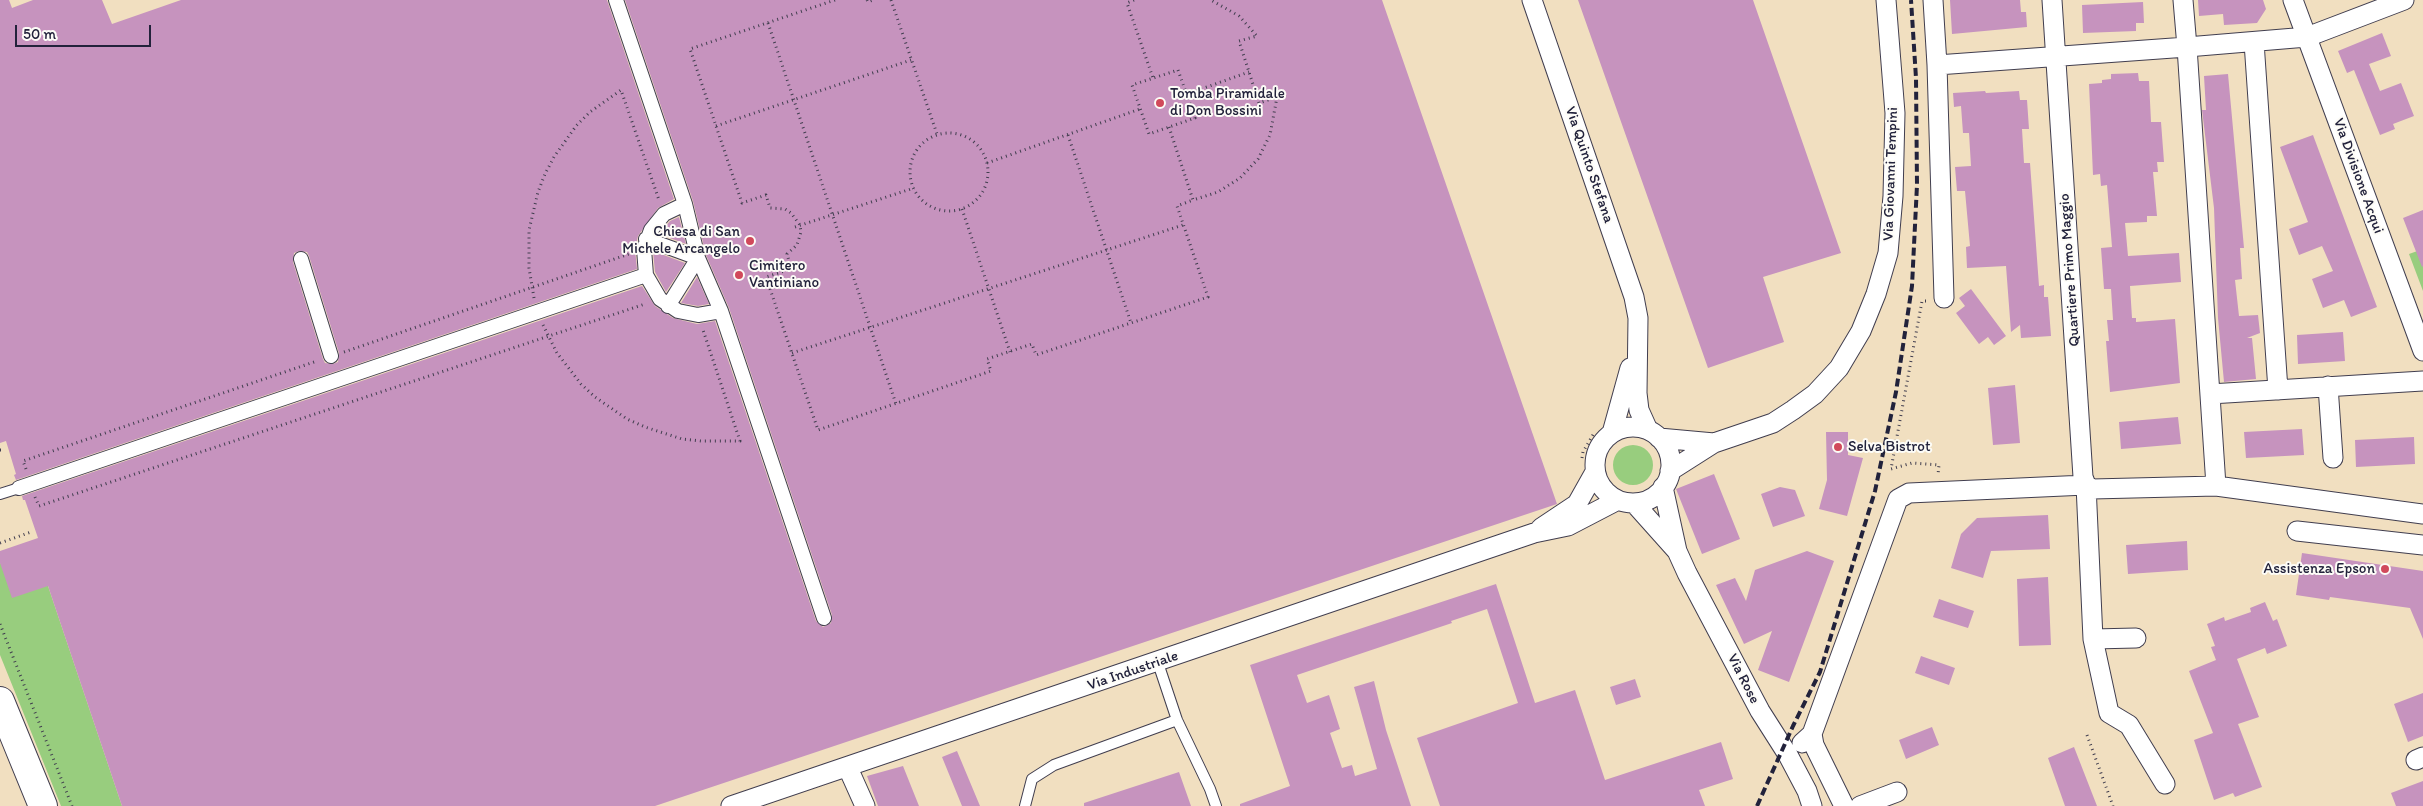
<!DOCTYPE html>
<html>
<head>
<meta charset="utf-8">
<style>
	body { margin:0 }
	#map { position:relative; width:2423px; height:806px; overflow:hidden; background:#f1dfc0; font-family:Itim,sans-serif }
	canvas { display:block }
	.scale { position:absolute; left:15px; top:25px; width:136px; height:22px; box-sizing:border-box; border:2px solid #22223b; border-top:0; padding-left:6px; font-size:15px; line-height:18px; white-space:nowrap; color:#22223b; -webkit-text-stroke:4px #fdfcf7; paint-order:stroke }
</style>
</head>
<body>
<div id="map">
<canvas width="2423" height="806"></canvas>
<div class="scale">50 m</div>
</div>
<script>
const ctx = document.querySelector('canvas').getContext('2d');
ctx.lineJoin = 'round';
function fill(path, color) {
  ctx.fillStyle = color;
  ctx.fill(path, 'evenodd');
}
function poly(rows) {
  const path = new Path2D();
  for (const r of rows) {
    if (r.length === 3) {
      path.moveTo(r[0] + r[2], r[1]);
      path.arc(r[0], r[1], r[2], 0, 2 * Math.PI);
      continue;
    }
    path.moveTo(r[0], r[1]);
    for (let i = 2; i < r.length; i += 2) path.lineTo(r[i], r[i + 1]);
  }
  return path;
}
function strokePath(path, color, width, dash) {
  ctx.strokeStyle = color;
  ctx.lineWidth = width;
  ctx.lineCap = dash ? 'butt' : 'round';
  ctx.setLineDash(dash || []);
  ctx.stroke(path);
}
function drawText(font, color, halo, rows, align = 'center') {
  ctx.font = font + ' Itim,sans-serif';
  ctx.lineWidth = 4;
  ctx.setLineDash([]);
  ctx.textBaseline = 'middle';
  ctx.strokeStyle = halo;
  ctx.fillStyle = color;
  for (const [text, x, y, turn = 0] of rows) {
    ctx.save();
    ctx.translate(x, y);
    ctx.rotate((+turn || 0) * Math.PI / 180);
    ctx.textAlign = isNaN(turn) ? turn : align;
    if (halo) ctx.strokeText(text, 0, 0);
    ctx.fillText(text, 0, 0);
    ctx.restore();
  }
}
const green = poly([
	[2423,249,2423,291,2409,254],
	[1633,465,20],
	[0,563,48,586,122,806,61,806,0,655]
]);
const building = poly([
	[0,0,9,0,12,8,33,0,102,0,112,24,181,0,607,0,674,199,658,208,638,236,635,249,637,269,16,480,14,475,16,474,6,441,0,443],
	[299,251,307,252,309,256,339,353,338,362,333,364,325,363,323,359,293,262,294,253],
	[625,0,1382,0,1557,504,655,806,122,806,48,586,12,598,0,563,0,551,38,538,25,500,23,500,22,496,642,286,655,306,673,318,697,324,715,321,816,621,823,627,831,623,832,615,729,308,706,255,693,201],
	[1578,0,1753,0,1841,253,1763,277,1784,342,1708,368],
	[1950,0,2020,0,2021,12,2026,12,2027,27,1952,34],
	[2198,0,2263,0,2266,9,2257,23,2224,25,2223,14,2199,16],
	[2143,2,2144,23,2136,23,2136,31,2083,33,2082,5],
	[2382,33,2391,56,2369,64,2380,91,2401,83,2414,116,2393,124,2395,129,2380,135,2354,70,2347,73,2338,51],
	[2138,73,2139,81,2149,81,2151,122,2161,122,2164,162,2157,162,2158,172,2153,172,2157,216,2147,216,2147,222,2125,223,2128,256,2179,253,2181,282,2130,286,2132,318,2136,318,2136,322,2175,319,2180,383,2110,392,2106,341,2109,341,2107,320,2113,320,2111,289,2104,289,2101,248,2112,247,2107,185,2101,186,2100,174,2093,175,2089,84,2102,83,2102,80,2111,79,2111,74],
	[2228,74,2244,248,2240,248,2242,279,2235,280,2239,316,2258,315,2260,333,2247,338,2252,338,2256,379,2224,382,2218,318,2214,208,2202,110,2206,110,2204,76],
	[1985,91,1986,93,2019,91,2020,100,2027,100,2029,129,2022,129,2024,163,2030,163,2039,286,2044,285,2044,297,2048,297,2051,336,2021,338,2020,325,2011,332,2006,266,1967,268,1966,247,1970,246,1965,191,1957,191,1955,167,1971,166,1969,133,1963,133,1961,106,1954,107,1953,93],
	[2313,135,2377,307,2351,317,2344,300,2323,308,2312,279,2333,271,2322,246,2299,255,2289,229,2308,222,2280,147],
	[2423,210,2423,266,2422,267,2403,218],
	[679,217,686,244,659,234,670,221],
	[653,251,685,263,666,292,655,272],
	[697,277,709,304,698,306,681,303],
	[1971,289,2006,336,1994,345,1988,337,1979,344,1956,313,1965,306,1959,298],
	[2343,332,2345,361,2298,364,2297,335],
	[2015,385,2020,443,1993,445,1988,388],
	[2178,417,2181,444,2121,449,2119,422],
	[2302,429,2304,455,2246,458,2244,432],
	[1826,432,1848,432,1848,455,1863,458,1847,516,1819,509,1827,480],
	[2414,437,2415,464,2356,467,2355,440],
	[1714,474,1740,539,1702,554,1676,489],
	[1780,487,1795,490,1805,516,1773,527,1761,494],
	[2048,515,2050,549,1991,551,1983,578,1951,568,1961,534,1977,518],
	[2187,541,2188,570,2128,574,2126,545],
	[1807,551,1834,561,1789,682,1758,670,1772,631,1744,644,1716,585,1735,578,1746,601,1755,570],
	[2302,553,2423,571,2423,639,2410,608,2330,597,2329,600,2296,595],
	[2048,577,2051,645,2019,646,2017,579],
	[1496,584,1535,703,1575,690,1605,780,1721,742,1733,779,1699,790,1705,806,1440,806,1417,738,1518,703,1487,609,1451,621,1452,623,1297,675,1307,703,1329,695,1340,729,1330,733,1342,768,1352,765,1355,776,1377,769,1354,687,1374,681,1386,730,1411,806,1240,806,1240,804,1290,786,1250,665],
	[1939,599,1974,611,1968,628,1933,617],
	[2265,602,2273,621,2277,619,2287,646,2267,654,2265,648,2237,659,2259,717,2238,724,2262,787,2235,797,2233,793,2214,800,2194,740,2213,733,2189,671,2216,660,2211,647,2215,646,2207,624,2224,617,2225,621,2251,612,2250,608],
	[1921,656,1955,668,1949,685,1915,673],
	[1635,679,1641,697,1616,705,1610,687],
	[2423,693,2423,736,2408,742,2394,704],
	[1932,727,1939,745,1906,759,1899,740],
	[2074,747,2097,806,2065,806,2048,758],
	[957,751,980,806,962,806,942,757],
	[903,766,919,806,878,806,867,776],
	[1179,772,1191,806,1084,806,1084,803],
	[2423,781,2423,806,2396,806,2391,793]
]);
const path = poly([
	[835,0,690,49,742,203,766,195,770,208,785,209,791,213,800,225,801,232,797,245,787,254,791,269,766,277,818,430,991,371,987,359,1032,344,1036,355,1208,297,1177,206,1193,200],
	[867,0,868,2,873,0],
	[891,0,937,134],
	[1134,0,1127,3,1153,78],
	[768,23,896,404],
	[1178,70,1195,118,1149,134,1132,85,1178,70],
	[1187,94,1249,72],
	[716,126,911,60],
	[1169,127,1193,200,1218,192,1240,178,1258,159,1270,135,1277,97,1259,103,1239,41,1257,36,1239,16,1211,0],
	[949,172,39],
	[1068,135,1131,323],
	[987,163,1140,109],
	[962,209,1010,352],
	[795,227,914,188],
	[534,298,529,268,529,230,538,192,545,174,554,157,576,126,590,112,621,90,659,200],
	[1926,301,1922,301,1891,469,1912,463,1939,465,1938,475],
	[543,325,557,353,581,384,595,397,627,419,645,427,682,439,701,441,740,441,703,330],
	[344,352,629,254],
	[792,353,1183,225],
	[0,450,2,450],
	[1582,458,1583,452,1594,433],
	[26,469,23,461,317,361],
	[35,497,39,506,645,304],
	[0,543,31,532],
	[0,624,72,806],
	[2087,735,2113,806]
]);
const service = poly([
	[0,494,19,488],
	[1158,663,1177,720,1210,789,1216,806],
	[1025,806,1032,779,1054,765,1177,720]
]);
const pedestrian = poly([
	[616,0,685,204,698,258,721,311,824,618],
	[685,204,664,214,651,230,644,249,646,275,660,299,678,311,698,315,721,311],
	[646,239,698,258,668,306],
	[301,259,331,356],
	[19,488,646,275]
]);
const minor = poly([
	[1532,0,1634,297,1638,318,1637,393,1639,410,1648,430],
	[1933,0,1937,65,1944,298],
	[2052,0,2083,477,2086,485,2092,489,2216,486,2423,514],
	[2183,0,2187,47,2307,37,2404,0],
	[2293,0,2423,351],
	[2254,42,2278,390],
	[1937,65,2187,47,2216,486],
	[2328,386,2333,458],
	[2210,394,2423,381],
	[1633,465,38],
	[1612,433,1630,368],
	[1659,438,1714,443],
	[1670,471,1714,443,1773,423,1793,410,1815,394,1839,368,1861,331,1876,294,1888,253,1893,196,1895,113,1886,0],
	[1663,487,1677,551,1687,573,1760,711,1788,755,1807,791,1812,806],
	[1634,503,1676,550],
	[1541,528,1577,504,1595,472],
	[2297,531,2423,545],
	[2093,639,2136,638],
	[1812,734,1814,745,1844,806],
	[1802,743,1812,734,1898,499,1909,493,2086,485,2093,639,2109,713,2129,725,2165,784],
	[2416,760,2423,757],
	[848,768,865,806],
	[731,806,1534,533,1568,526,1618,500],
	[1860,806,1897,792]
]);
const secondary = poly([
	[0,701,43,806]
]);
const rail = poly([
	[1757,806,1793,726,1820,672,1875,491,1896,392,1912,286,1917,185,1916,78,1911,0]
]);
const markers = [
	[1160,103,5,"#d1495b"],
	[750,241,5,"#d1495b"],
	[739,275,5,"#d1495b"],
	[1838,447,5,"#d1495b"],
	[2385,569,5,"#d1495b"]
];
const poiNames = [
	["Tomba Piramidale",1170,94],
	["di Don Bossini",1170,111],
	["Chiesa di San",740,232,"right"],
	["Michele Arcangelo",740,249,"right"],
	["Cimitero",749,266],
	["Vantiniano",749,283],
	["Selva Bistrot",1848,447],
	["Assistenza Epson",2375,569,"right"]
];
const streetNames = [
	["Via Quinto Stefana",1589,165,71],
	["Via Giovanni Tempini",1891,174,-88],
	["Via Divisione Acqui",2358,176,70],
	["Quartiere Primo Maggio",2070,270,-94],
	["Via Industriale",1133,671,-19],
	["Via Rose",1743,679,63]
];
fill(green, '#98cd7e');
fill(building, '#c693be');
strokePath(service, '#413e4f', 12);
strokePath(pedestrian, '#413e4f', 16);
strokePath(minor, '#413e4f', 21);
strokePath(secondary, '#413e4f', 30);
strokePath(path, '#413e4f', 3, [1, 4]);
strokePath(service, '#fff', 10);
strokePath(pedestrian, '#fff', 14);
strokePath(minor, '#fff', 19);
strokePath(secondary, '#fff', 28);
strokePath(rail, '#22223b', 4, [8, 4]);
for (const [x, y, r, color] of markers) {
  const dot = new Path2D();
  dot.arc(x, y, r, 0, 2 * Math.PI);
  ctx.fillStyle = color;
  ctx.fill(dot);
  strokePath(dot, '#fdfcf7', 2);
}
drawText('15px', '#22223b', '#fdfcf7', poiNames, 'left');
drawText('15px', '#22223b', '#fdfcf7', streetNames);
</script>
</body>
</html>
